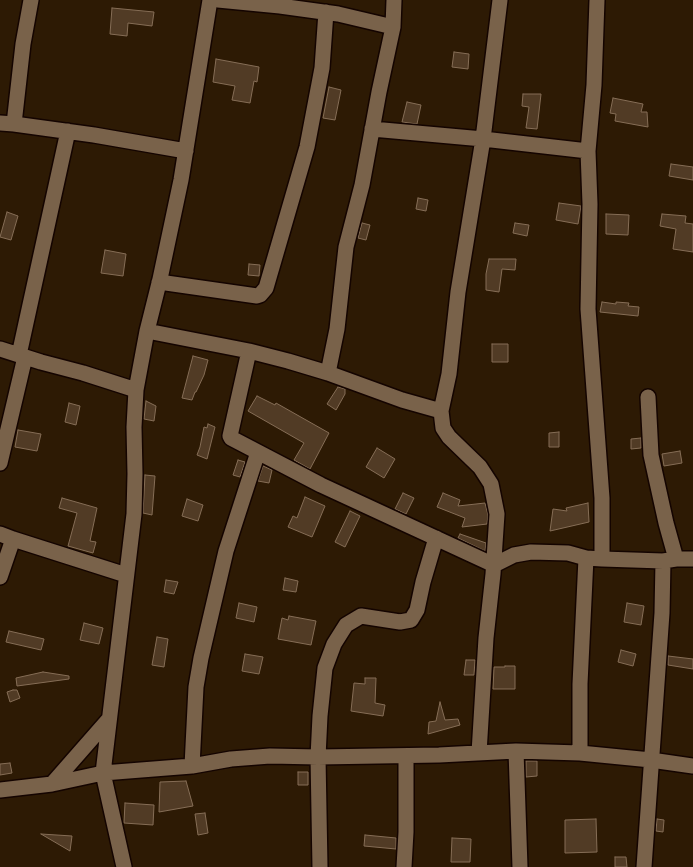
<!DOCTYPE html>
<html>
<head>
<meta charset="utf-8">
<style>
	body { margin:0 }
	canvas { display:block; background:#2d1a04 }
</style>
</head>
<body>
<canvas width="693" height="867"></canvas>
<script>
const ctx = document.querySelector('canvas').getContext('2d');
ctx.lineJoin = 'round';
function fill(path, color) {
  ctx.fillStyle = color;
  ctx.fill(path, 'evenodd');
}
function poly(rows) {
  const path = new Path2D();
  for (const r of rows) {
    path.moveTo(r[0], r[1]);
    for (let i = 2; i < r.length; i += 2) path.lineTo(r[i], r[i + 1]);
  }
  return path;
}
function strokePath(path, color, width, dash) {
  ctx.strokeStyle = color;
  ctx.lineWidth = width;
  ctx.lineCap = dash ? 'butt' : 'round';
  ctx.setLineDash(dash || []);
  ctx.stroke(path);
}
const building = poly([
	[112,8,154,12,152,26,128,23,127,36,110,34,112,8],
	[454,52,469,54,468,69,452,67,454,52],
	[216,59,259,67,257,82,254,81,250,103,232,100,235,86,213,82,216,59],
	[329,87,341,90,335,120,323,118,329,87],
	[523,94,541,94,537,129,526,128,529,107,522,106,523,94],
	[613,98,643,104,641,112,647,112,648,127,615,121,616,114,610,113,613,98],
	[407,102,421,105,417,124,402,122,407,102],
	[671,164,693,167,693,180,669,176,671,164],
	[418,198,428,200,426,211,416,209,418,198],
	[559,203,581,206,578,224,556,220,559,203],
	[7,212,18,216,11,240,0,237,7,212],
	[606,214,629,215,628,235,606,234,606,214],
	[662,214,686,216,685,223,693,224,693,252,673,249,676,229,660,226,662,214],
	[362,223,370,225,366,240,358,238,362,223],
	[515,223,529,225,527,236,513,233,515,223],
	[105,250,126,254,123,276,101,273,105,250],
	[489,259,516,259,515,270,502,269,499,292,486,290,486,274,489,259],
	[249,264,260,265,259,276,248,275,249,264],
	[602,302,616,304,616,302,629,303,628,306,639,307,638,316,600,312,602,302],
	[492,344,508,344,508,362,492,362,492,344],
	[193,356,208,360,204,375,196,392,195,392,192,400,182,398,193,356],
	[338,387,345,389,345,394,336,410,327,404,338,387],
	[257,396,275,405,276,403,329,433,310,469,294,460,304,443,248,411,257,396],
	[146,401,156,406,154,421,144,419,146,401],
	[69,403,80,406,76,425,65,422,69,403],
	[208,424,215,427,207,459,197,455,200,447,204,427,207,428,208,424],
	[18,430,41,434,37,451,15,447,18,430],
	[559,432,559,447,549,447,549,433,559,432],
	[641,438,641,448,631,449,631,439,641,438],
	[377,448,395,459,384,478,366,467,377,448],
	[680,451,682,463,664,466,662,454,680,451],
	[238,460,245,462,240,477,233,475,238,460],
	[263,466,272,470,269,483,258,481,263,466],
	[145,475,155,476,152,515,143,513,145,475],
	[403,493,414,498,406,514,395,509,403,493],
	[443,493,460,500,458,506,485,503,488,515,487,524,462,527,465,518,437,507,443,493],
	[305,497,325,506,312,537,288,527,293,516,297,518,305,497],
	[62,498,97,508,90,541,96,542,93,553,68,546,77,513,59,508,62,498],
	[187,499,203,505,198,521,182,516,187,499],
	[588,503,589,522,550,531,553,509,567,511,566,508,588,503],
	[350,511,360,516,345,547,335,542,350,511],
	[460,534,486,543,485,551,458,538,460,534],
	[285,578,298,581,296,592,283,590,285,578],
	[166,580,178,582,174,594,164,592,166,580],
	[239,603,257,607,254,622,236,618,239,603],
	[627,603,644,606,641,625,624,622,627,603],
	[289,616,316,621,311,645,278,639,282,618,288,620,289,616],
	[84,623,103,628,99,644,80,640,84,623],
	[9,631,44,639,41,650,6,642,9,631],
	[157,637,168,639,164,667,152,665,157,637],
	[621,650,636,654,633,666,618,662,621,650],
	[245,654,263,657,259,674,242,671,245,654],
	[668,656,693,659,693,669,668,665,668,656],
	[466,660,475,660,474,675,464,675,466,660],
	[505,666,515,666,515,689,493,689,494,667,505,667,505,666],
	[43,672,69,676,69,679,17,686,16,678,43,672],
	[365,678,376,678,375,703,385,705,383,716,351,711,354,683,365,684,365,678],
	[13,690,17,690,20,698,10,702,7,692,13,690],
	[440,702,445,720,458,719,460,725,428,734,429,722,436,721,440,702],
	[526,761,537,761,537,776,526,777,526,761],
	[10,763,12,773,0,775,0,764,10,763],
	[298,772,308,772,308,785,298,785,298,772],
	[186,781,193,806,159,812,160,782,186,781],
	[125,803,154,805,153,825,124,823,125,803],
	[205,813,208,833,198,835,195,814,205,813],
	[596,819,597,852,565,853,565,820,596,819],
	[657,819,664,820,663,832,656,831,657,819],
	[41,834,72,836,70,851,41,834],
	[365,835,396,838,396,849,364,846,365,835],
	[452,838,471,839,470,862,451,862,452,838],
	[615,857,626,857,627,867,615,867,615,857]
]);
const minor = poly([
	[218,0,280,6,338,14,393,27],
	[500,0,483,139,588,151],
	[597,0,594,85,588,151,590,204,588,309,602,498,602,559],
	[0,123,14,124,94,135,186,151],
	[14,124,23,44,31,0],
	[372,129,483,139,458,292,449,374,441,411,443,428,449,437,480,467,491,484,497,514,493,574,486,638,479,753],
	[159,282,257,296,260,295,266,288,307,147,322,68,326,12],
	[147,331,249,351,288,361,328,373,402,400,441,411],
	[0,349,41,362,83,373,136,390],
	[249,351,230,436,231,438,321,485,494,565,514,555,531,552,568,553,586,558,602,559,663,561,676,559,693,559],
	[19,355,68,131],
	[328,373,337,329,346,247,362,185,379,92,393,27,394,0],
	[648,397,651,455,666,523,676,559],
	[0,463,25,357],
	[0,534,13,539,126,575],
	[0,577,13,539],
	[516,751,520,867],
	[580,753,580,684,586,558],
	[192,766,196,687,201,658,226,551,258,452],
	[52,784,109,719],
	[0,790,52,784,103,773,192,766,231,759,270,756,318,757,439,755,516,751,580,753,651,760,693,766],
	[124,867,103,773,134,514,135,474,134,427,136,390,147,331,160,279,181,180,210,0],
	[320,867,318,757,320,716,325,668,334,644,346,625,361,616,400,622,411,620,417,610,423,582,436,538],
	[404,867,406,832,406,756],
	[644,867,662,613,663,561]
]);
fill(building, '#513b25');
strokePath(building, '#856d56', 1);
strokePath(minor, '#140400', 18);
strokePath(minor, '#79624a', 15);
</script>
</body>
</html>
